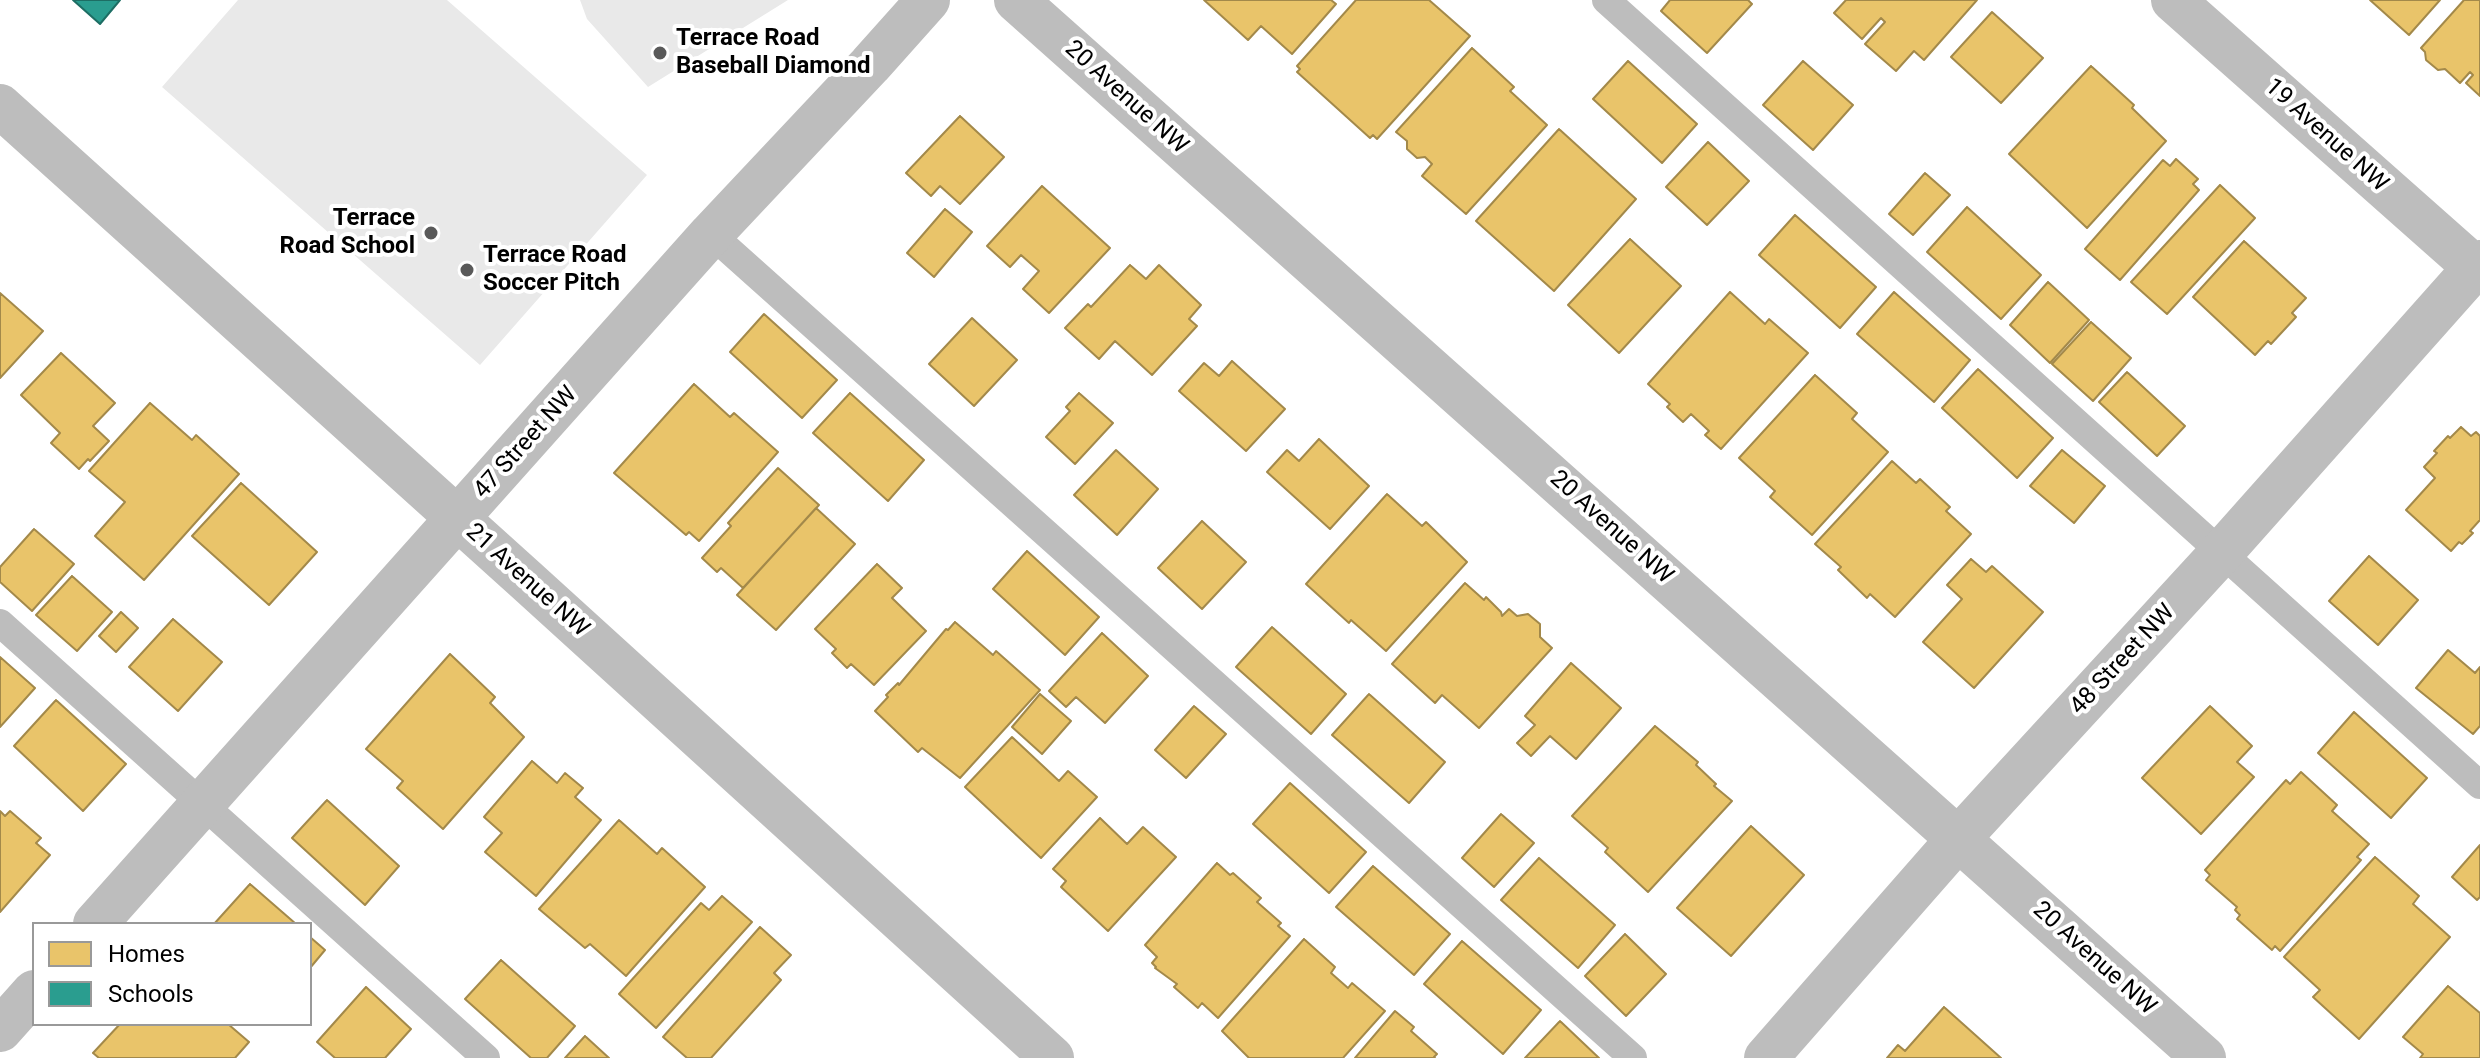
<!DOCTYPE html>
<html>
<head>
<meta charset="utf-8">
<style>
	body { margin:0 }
	#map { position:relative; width:2480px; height:1058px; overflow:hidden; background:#fff; font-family:Roboto,sans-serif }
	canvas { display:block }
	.legend { position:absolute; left:32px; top:922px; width:280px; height:104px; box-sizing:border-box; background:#fff; border:2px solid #999; margin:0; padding:10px 14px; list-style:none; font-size:24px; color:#000 }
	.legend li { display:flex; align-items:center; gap:16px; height:40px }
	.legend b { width:40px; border:2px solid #999 }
</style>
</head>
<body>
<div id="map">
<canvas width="2480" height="1058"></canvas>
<ul class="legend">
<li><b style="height:22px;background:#e9c46a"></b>Homes</li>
<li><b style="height:22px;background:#2a9d8f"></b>Schools</li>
</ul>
</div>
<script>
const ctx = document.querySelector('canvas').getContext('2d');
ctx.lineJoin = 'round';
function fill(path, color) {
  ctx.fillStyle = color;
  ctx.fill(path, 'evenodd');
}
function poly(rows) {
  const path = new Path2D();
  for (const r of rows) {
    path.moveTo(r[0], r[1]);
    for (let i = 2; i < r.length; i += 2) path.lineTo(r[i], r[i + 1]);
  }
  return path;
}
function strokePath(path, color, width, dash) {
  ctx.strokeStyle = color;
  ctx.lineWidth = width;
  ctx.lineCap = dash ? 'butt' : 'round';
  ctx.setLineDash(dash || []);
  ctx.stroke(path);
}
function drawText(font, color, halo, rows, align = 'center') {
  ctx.font = font + ' Roboto,sans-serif';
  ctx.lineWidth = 8;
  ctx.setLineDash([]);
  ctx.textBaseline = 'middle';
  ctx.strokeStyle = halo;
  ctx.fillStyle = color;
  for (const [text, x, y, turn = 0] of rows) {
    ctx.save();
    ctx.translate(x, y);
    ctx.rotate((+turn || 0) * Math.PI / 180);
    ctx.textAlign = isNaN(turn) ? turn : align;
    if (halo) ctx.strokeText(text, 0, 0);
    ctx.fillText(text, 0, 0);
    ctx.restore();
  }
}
const green = poly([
	[238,0,447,0,647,175,480,365,162,87],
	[580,0,788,0,648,87,587,19]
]);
const homes = poly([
	[1204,0,1331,0,1336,4,1292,54,1261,26,1248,40,1204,0],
	[1356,0,1429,0,1470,36,1377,139,1373,135,1370,138,1297,72,1300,69,1297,66,1356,0],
	[1670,0,1748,0,1752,4,1707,53,1661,11,1670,0],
	[1846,0,1977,0,1924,60,1914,51,1896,71,1865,44,1885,22,1881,18,1862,39,1834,13,1846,0],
	[2370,0,2440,0,2409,35,2370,0],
	[2464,0,2480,0,2480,96,2466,83,2473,75,2470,72,2460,83,2445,69,2438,70,2426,60,2425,52,2421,48,2464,0],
	[1992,12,2043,58,2001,103,1951,57,1992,12],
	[1472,48,1514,87,1510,91,1547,125,1466,214,1422,176,1432,164,1425,157,1417,158,1407,149,1407,141,1396,132,1472,48],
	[1628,61,1697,124,1662,163,1593,99,1628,61],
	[1803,61,1853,105,1813,150,1763,105,1803,61],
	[2091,66,2134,105,2132,108,2166,141,2087,228,2009,154,2091,66],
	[960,116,1004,157,960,204,940,186,931,196,906,173,960,116],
	[1559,129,1636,199,1554,291,1476,221,1559,129],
	[1708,142,1749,181,1707,225,1666,187,1708,142],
	[2176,159,2198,179,2193,184,2199,190,2120,280,2085,249,2163,160,2170,166,2176,159],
	[1925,173,1950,195,1913,235,1889,214,1925,173],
	[2220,185,2255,218,2167,314,2131,282,2220,185],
	[1042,186,1110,248,1049,313,1023,289,1039,271,1021,255,1010,267,987,246,1042,186],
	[1967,207,2041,275,2001,319,1927,252,1967,207],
	[945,209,972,232,934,277,907,253,945,209],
	[1795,215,1876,287,1840,328,1759,255,1795,215],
	[1630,239,1681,286,1619,353,1568,305,1630,239],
	[2244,241,2306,298,2292,313,2296,317,2271,344,2268,341,2255,355,2193,297,2244,241],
	[1130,265,1146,279,1159,265,1201,305,1189,319,1197,326,1152,375,1115,341,1099,359,1065,328,1088,304,1091,307,1130,265],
	[2048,282,2089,320,2050,363,2010,325,2048,282],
	[1730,292,1765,324,1769,319,1808,353,1721,449,1705,435,1709,431,1691,414,1683,422,1667,407,1670,404,1648,384,1730,292],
	[1894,292,1970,360,1934,402,1857,334,1894,292],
	[0,293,43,331,0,378,0,293],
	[764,314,837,380,802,418,730,352,764,314],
	[972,318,1017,360,974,406,929,364,972,318],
	[2091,322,2131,358,2093,401,2052,364,2091,322],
	[61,353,115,403,93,426,109,441,90,461,88,459,79,469,51,443,60,433,21,395,61,353],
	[1232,361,1285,409,1246,451,1179,391,1204,363,1219,376,1232,361],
	[1978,369,2053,438,2017,478,1942,408,1978,369],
	[2127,372,2185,426,2157,456,2099,402,2127,372],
	[1815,375,1857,413,1852,419,1888,452,1812,535,1770,497,1775,491,1739,458,1815,375],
	[694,384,730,417,734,413,778,452,699,541,689,532,686,535,614,473,694,384],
	[850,393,924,460,888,501,813,433,850,393],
	[1079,393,1113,423,1075,464,1046,437,1070,411,1066,407,1079,393],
	[150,403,192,440,196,435,239,474,144,580,95,536,125,502,89,471,150,403],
	[2461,427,2471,436,2476,432,2480,436,2480,520,2470,531,2473,533,2462,544,2459,542,2451,551,2406,510,2435,478,2424,467,2437,453,2434,451,2448,436,2450,438,2461,427],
	[1319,439,1369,486,1330,529,1267,472,1287,450,1299,461,1319,439],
	[1116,450,1158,489,1117,535,1074,495,1116,450],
	[2062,450,2105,486,2074,523,2030,486,2062,450],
	[1892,461,1916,483,1920,479,1950,507,1946,511,1971,534,1895,617,1870,594,1867,598,1838,570,1841,567,1815,544,1892,461],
	[778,468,819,505,743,588,721,568,717,572,702,558,731,526,728,523,778,468],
	[241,483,317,552,269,605,192,536,241,483],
	[1387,494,1422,526,1426,522,1467,562,1386,651,1351,620,1349,623,1306,584,1387,494],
	[816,508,855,544,776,630,737,595,816,508],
	[1202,521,1246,562,1202,609,1158,568,1202,521],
	[34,529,74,564,32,611,0,582,0,567,34,529],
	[1027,551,1099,617,1065,655,993,589,1027,551],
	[2369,556,2418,600,2378,645,2329,601,2369,556],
	[1971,559,1986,572,1992,566,2043,612,1974,688,1923,642,1962,599,1947,585,1971,559],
	[877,564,902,588,892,598,926,631,874,685,851,664,847,668,832,653,836,649,815,629,877,564],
	[72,576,112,612,77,651,36,615,72,576],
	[1465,583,1484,600,1486,597,1501,612,1502,616,1509,609,1517,616,1528,614,1540,624,1540,637,1552,648,1479,728,1442,695,1435,703,1392,664,1465,583],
	[121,612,138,628,116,652,99,636,121,612],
	[173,619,222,662,178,711,129,667,173,619],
	[955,622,993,655,996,651,1040,690,960,778,922,748,918,752,875,711,888,697,886,695,898,683,899,685,946,629,948,630,955,622],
	[1272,627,1346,694,1311,734,1236,667,1272,627],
	[1102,633,1148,676,1105,723,1076,697,1066,707,1049,691,1102,633],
	[2448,650,2475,673,2480,667,2480,726,2473,734,2416,688,2448,650],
	[450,654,495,697,490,703,524,737,443,829,397,788,403,781,366,749,450,654],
	[0,657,35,688,0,727,0,657],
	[1571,663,1621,708,1576,759,1550,736,1531,756,1517,743,1535,725,1525,716,1571,663],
	[1040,694,1071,721,1042,754,1012,727,1040,694],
	[1369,694,1445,762,1409,803,1332,735,1369,694],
	[56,700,126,764,83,811,14,746,56,700],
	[1194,706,1226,734,1186,778,1155,750,1194,706],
	[2210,706,2252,746,2237,762,2254,777,2201,834,2142,778,2210,706],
	[2354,712,2427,778,2391,818,2318,753,2354,712],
	[1655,726,1698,762,1696,765,1716,784,1714,786,1732,801,1648,892,1605,852,1608,848,1572,816,1655,726],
	[1012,737,1059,781,1068,771,1097,797,1041,858,965,787,1012,737],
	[532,761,557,783,565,773,583,788,575,797,601,820,536,896,485,852,502,833,484,817,532,761],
	[2301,772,2337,805,2332,811,2369,844,2357,857,2361,860,2280,951,2275,946,2272,950,2237,919,2240,915,2235,910,2237,907,2206,880,2210,875,2205,870,2286,780,2290,784,2301,772],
	[1290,783,1366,852,1329,893,1253,824,1290,783],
	[327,800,399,866,365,905,292,838,327,800],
	[0,811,5,816,10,811,41,838,36,843,50,855,0,912,0,811],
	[1501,814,1534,843,1494,887,1462,858,1501,814],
	[1100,818,1127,844,1143,827,1176,857,1108,931,1061,887,1066,881,1053,869,1100,818],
	[619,820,657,854,662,848,705,887,626,976,590,944,585,948,539,909,619,820],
	[1751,826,1804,875,1731,956,1677,908,1751,826],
	[2480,845,2480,897,2477,900,2452,877,2480,845],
	[2375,857,2419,896,2413,904,2450,937,2359,1039,2313,997,2320,990,2284,957,2375,857],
	[1539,858,1615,925,1578,968,1501,900,1539,858],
	[1217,863,1230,875,1233,873,1261,898,1257,902,1281,923,1278,926,1290,936,1218,1018,1202,1003,1198,1008,1174,987,1177,984,1155,968,1156,967,1152,963,1157,957,1145,945,1217,863],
	[1373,866,1450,934,1414,975,1336,907,1373,866],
	[250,884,296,924,214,924,250,884],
	[722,896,752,922,656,1028,619,994,701,903,709,910,722,896],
	[760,927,791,955,774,973,781,980,711,1058,687,1058,663,1037,760,927],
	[1625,934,1666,974,1626,1016,1585,976,1625,934],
	[310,937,325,950,310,968,310,937],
	[1304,939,1335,967,1331,973,1348,988,1352,983,1385,1011,1343,1058,1249,1058,1222,1031,1304,939],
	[1462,941,1541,1010,1503,1054,1424,984,1462,941],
	[501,960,575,1026,547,1058,531,1058,465,999,501,960],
	[2448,986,2480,1013,2480,1058,2420,1058,2423,1054,2403,1037,2448,986],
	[366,987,411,1029,385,1058,335,1058,317,1042,366,987],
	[1944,1007,2001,1058,1887,1058,1898,1045,1905,1051,1944,1007],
	[1395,1011,1414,1027,1411,1031,1437,1054,1434,1057,1435,1058,1355,1058,1395,1011],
	[1560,1021,1599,1058,1525,1058,1560,1021],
	[120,1024,228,1024,249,1042,235,1058,99,1058,93,1053,120,1024],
	[585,1036,609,1058,565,1058,585,1036]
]);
const schools = poly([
	[73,0,120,0,100,24,73,0]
]);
const lane = poly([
	[1606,0,2480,785],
	[711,234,1633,1058],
	[0,623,486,1058]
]);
const street = poly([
	[1016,0,2204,1058],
	[2173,0,2480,272],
	[0,106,526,580,1052,1058],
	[95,924,711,234,870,65,928,0],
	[0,1030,34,992],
	[1766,1058,1959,838,2221,553,2480,262]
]);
const markers = [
	[660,53,8,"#595959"],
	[431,233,8,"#595959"],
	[467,270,8,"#595959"]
];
const poiNames = [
	["Terrace Road",676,39],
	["Baseball Diamond",676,67],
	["Terrace",415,219,"right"],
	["Road School",415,247,"right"],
	["Terrace Road",483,256],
	["Soccer Pitch",483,284]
];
const streetNames = [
	["20 Avenue NW",1126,98,42],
	["19 Avenue NW",2326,136,42],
	["47 Street NW",526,443,-48],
	["20 Avenue NW",1611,528,42],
	["21 Avenue NW",527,581,42],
	["48 Street NW",2123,660,-47],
	["20 Avenue NW",2094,959,42]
];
fill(green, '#e9e9e9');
fill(homes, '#e9c46a');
strokePath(homes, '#a3894a', 2);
fill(schools, '#2a9d8f');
strokePath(schools, '#1d6e64', 2);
strokePath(lane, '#bdbdbd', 28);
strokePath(street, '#bdbdbd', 44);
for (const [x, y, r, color] of markers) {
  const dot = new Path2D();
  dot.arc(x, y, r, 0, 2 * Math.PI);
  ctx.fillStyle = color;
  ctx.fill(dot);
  strokePath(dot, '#fff', 3);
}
drawText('bold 24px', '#000', '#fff', poiNames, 'left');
drawText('24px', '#000', '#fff', streetNames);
</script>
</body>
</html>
